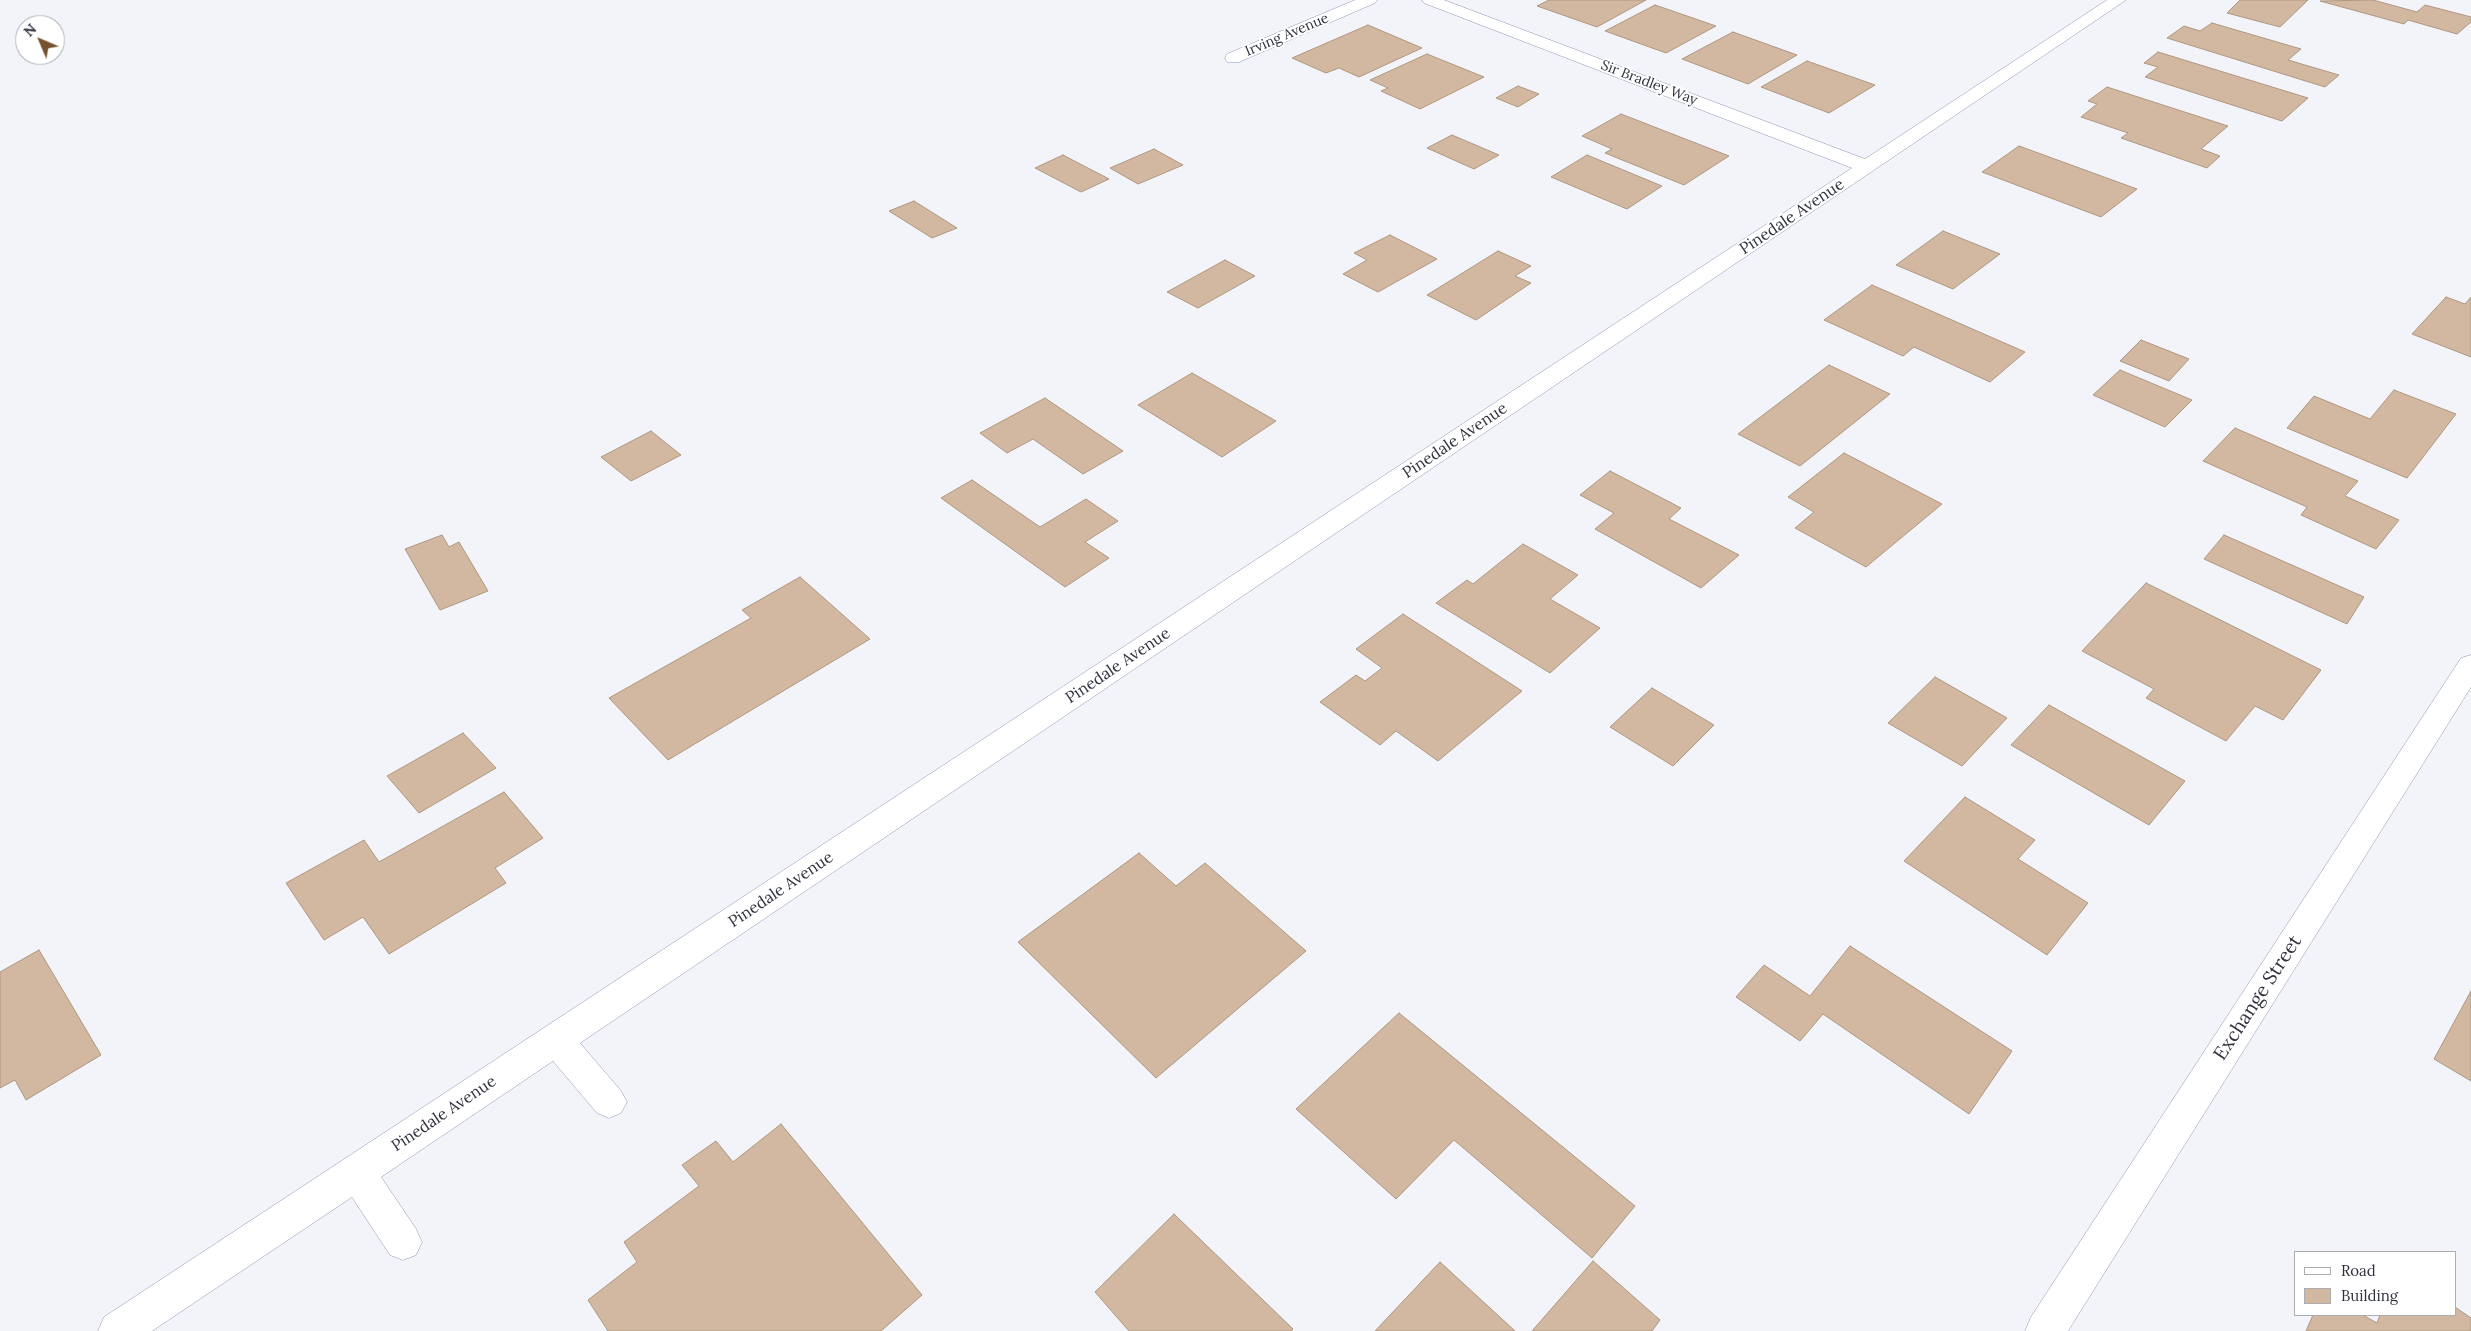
<!DOCTYPE html>
<html>
<head>
<meta charset="utf-8">
<style>
	body { margin:0 }
	#map { position:relative; width:2471px; height:1331px; overflow:hidden; background:#f2f4fa; font-family:Lora,serif }
	canvas { display:block }
	.legend { position:absolute; left:2294px; top:1251px; width:162px; height:65px; box-sizing:border-box; background:#fff; border:1px solid #acadb2; margin:0; padding:6px 9px; list-style:none; font-size:15px; color:#2f323e }
	.legend li { display:flex; align-items:center; gap:10px; height:25px }
	.legend b { width:25px; border:1px solid #acadb2 }
	.north { position:absolute; left:15px; top:15px; width:50px; height:50px; box-sizing:border-box; background:#fff; border:1px solid #acadb2; border-radius:50%; rotate:315deg; font-size:14px; font-weight:700; line-height:20px; text-align:center; color:#2f323e }
	.north::after { content:''; display:block; margin:auto; width:18px; height:22px; background:#77522d; clip-path:polygon(50% 0,100% 100%,50% 72%,0 100%) }
</style>
</head>
<body>
<div id="map">
<canvas width="2471" height="1331"></canvas>
<ul class="legend">
<li><b style="height:6px;background:#fff"></b>Road</li>
<li><b style="height:14px;background:#d2b8a0"></b>Building</li>
</ul>
<div class="north">N</div>
</div>
<script>
const ctx = document.querySelector('canvas').getContext('2d');
ctx.lineJoin = 'round';
function fill(path, color) {
  ctx.fillStyle = color;
  ctx.fill(path, 'evenodd');
}
function poly(rows) {
  const path = new Path2D();
  for (const r of rows) {
    path.moveTo(r[0], r[1]);
    for (let i = 2; i < r.length; i += 2) path.lineTo(r[i], r[i + 1]);
  }
  return path;
}
function strokePath(path, color, width, dash) {
  ctx.strokeStyle = color;
  ctx.lineWidth = width;
  ctx.lineCap = dash ? 'butt' : 'round';
  ctx.setLineDash(dash || []);
  ctx.stroke(path);
}
function drawText(font, color, halo, rows, align = 'center') {
  ctx.font = font + ' Lora,serif';
  ctx.lineWidth = 4;
  ctx.setLineDash([]);
  ctx.textBaseline = 'middle';
  ctx.strokeStyle = halo;
  ctx.fillStyle = color;
  for (const [text, x, y, turn = 0] of rows) {
    ctx.save();
    ctx.translate(x, y);
    ctx.rotate((+turn || 0) * Math.PI / 180);
    ctx.textAlign = isNaN(turn) ? turn : align;
    if (halo) ctx.strokeText(text, 0, 0);
    ctx.fillText(text, 0, 0);
    ctx.restore();
  }
}
const building = poly([
	[1549,0,1646,0,1597,27,1537,6,1549,0],
	[2240,0,2308,0,2280,27,2227,13,2240,0],
	[2373,0,2417,12,2425,5,2471,17,2471,22,2457,34,2408,20,2404,24,2320,1,2373,0],
	[1655,5,1716,26,1666,53,1605,31,1655,5],
	[2212,23,2301,49,2288,60,2339,75,2325,87,2167,38,2184,26,2200,31,2212,23],
	[1368,25,1422,48,1359,77,1339,68,1326,73,1292,58,1368,25],
	[1733,32,1797,55,1748,84,1682,59,1733,32],
	[2158,52,2308,98,2282,121,2145,77,2158,67,2144,63,2158,52],
	[1427,54,1484,77,1420,109,1381,91,1388,88,1370,80,1427,54],
	[1807,61,1875,85,1829,113,1761,87,1807,61],
	[1518,86,1539,94,1518,107,1496,98,1518,86],
	[2107,87,2228,126,2201,149,2220,156,2207,168,2121,138,2128,133,2081,117,2097,104,2088,101,2107,87],
	[1621,114,1729,156,1684,185,1605,153,1612,149,1582,136,1621,114],
	[1452,135,1499,155,1474,169,1427,148,1452,135],
	[2019,146,2137,189,2101,217,1982,172,2019,146],
	[1154,149,1183,165,1138,184,1110,168,1154,149],
	[1063,155,1109,179,1081,192,1035,168,1063,155],
	[1587,155,1662,186,1627,209,1551,177,1587,155],
	[914,201,957,228,932,238,889,211,914,201],
	[1943,231,2000,254,1953,289,1896,265,1943,231],
	[1390,235,1437,259,1378,292,1343,274,1367,260,1354,253,1390,235],
	[1498,251,1531,266,1515,276,1531,283,1476,320,1427,295,1498,251],
	[1225,260,1255,276,1198,308,1167,292,1225,260],
	[1872,285,2025,352,1990,382,1914,347,1903,356,1824,320,1872,285],
	[2446,297,2465,304,2471,297,2471,357,2412,334,2446,297],
	[2141,340,2189,359,2169,381,2120,361,2141,340],
	[1829,365,1890,394,1800,466,1738,434,1829,365],
	[2120,370,2192,400,2165,427,2093,395,2120,370],
	[1192,373,1276,421,1222,457,1138,405,1192,373],
	[2394,390,2456,414,2407,478,2287,428,2314,396,2370,419,2394,390],
	[1045,398,1123,451,1083,474,1033,439,1007,453,980,433,1045,398],
	[2235,428,2358,481,2345,496,2399,520,2376,549,2301,515,2307,507,2203,461,2235,428],
	[651,431,681,455,631,481,601,457,651,431],
	[1844,453,1942,504,1866,567,1795,528,1814,512,1788,497,1844,453],
	[1610,471,1681,508,1669,519,1739,555,1701,588,1595,529,1614,513,1580,495,1610,471],
	[972,480,1040,527,1086,499,1118,521,1085,542,1109,558,1065,587,941,498,972,480],
	[442,535,449,547,459,542,488,591,440,610,405,549,442,535],
	[2224,535,2364,597,2347,624,2204,559,2224,535],
	[1523,544,1578,575,1550,599,1600,628,1550,673,1436,603,1467,580,1473,584,1523,544],
	[800,577,870,639,668,760,609,698,751,618,742,610,800,577],
	[2146,583,2321,670,2283,720,2255,706,2226,741,2146,698,2154,689,2082,651,2146,583],
	[1403,614,1522,691,1438,761,1396,731,1380,745,1320,702,1356,675,1365,681,1382,668,1356,649,1403,614],
	[1935,677,2007,718,1962,766,1888,723,1935,677],
	[1652,688,1714,725,1673,766,1610,727,1652,688],
	[2049,705,2185,781,2149,825,2011,745,2049,705],
	[463,733,496,768,419,813,387,776,463,733],
	[504,792,543,838,495,868,506,883,389,954,363,917,324,940,286,883,364,840,379,862,504,792],
	[1965,797,2035,840,2018,859,2088,903,2047,955,1904,861,1965,797],
	[1139,853,1176,886,1205,863,1306,951,1156,1078,1018,942,1139,853],
	[1850,946,2012,1051,1969,1114,1823,1014,1800,1041,1736,997,1764,965,1810,996,1850,946],
	[39,950,101,1055,26,1100,15,1080,0,1088,0,972,39,950],
	[2471,991,2471,1081,2434,1059,2471,991],
	[1399,1013,1635,1206,1592,1258,1454,1140,1396,1199,1296,1109,1399,1013],
	[781,1124,922,1295,881,1331,608,1331,588,1300,637,1262,624,1242,699,1186,682,1165,716,1141,733,1162,781,1124],
	[1174,1214,1293,1329,1291,1331,1129,1331,1095,1292,1174,1214],
	[1593,1261,1660,1320,1652,1331,1532,1331,1593,1261],
	[1440,1262,1515,1331,1375,1331,1440,1262],
	[2455,1307,2471,1318,2471,1331,2306,1331,2313,1315,2363,1315,2377,1323,2380,1315,2455,1315,2455,1307]
]);
const minor = poly([
	[1355,0,1377,0,1375,3,1239,62,1227,62,1225,58,1227,54,1355,0],
	[1422,0,1444,0,1865,159,2107,0,2126,0,580,1043,621,1091,627,1102,621,1113,609,1118,597,1113,553,1061,381,1177,416,1229,422,1242,416,1255,403,1260,390,1255,352,1197,152,1331,98,1331,104,1317,1852,168,1424,3,1422,0],
	[2471,655,2471,687,2068,1331,2025,1331,2031,1317,2461,658,2471,655]
]);
const farStreetnames = [
	["Irving Avenue",1287,35,-23],
	["Sir Bradley Way",1649,83,21]
];
const streetNames = [
	["Pinedale Avenue",1792,217,-34],
	["Pinedale Avenue",1455,441,-34],
	["Pinedale Avenue",1118,666,-34],
	["Pinedale Avenue",781,890,-34],
	["Pinedale Avenue",444,1114,-34]
];
const nearStreetnames = [
	["Exchange Street",2258,998,-57]
];
fill(building, '#d2b8a0');
strokePath(building, '#af967f', 1);
strokePath(minor, '#8c94b1', 1);
fill(minor, '#fff');
drawText('14px', '#2f323e', '#fff', farStreetnames);
drawText('16px', '#2f323e', '#fff', streetNames);
drawText('19px', '#2f323e', '#fff', nearStreetnames);
</script>
</body>
</html>
